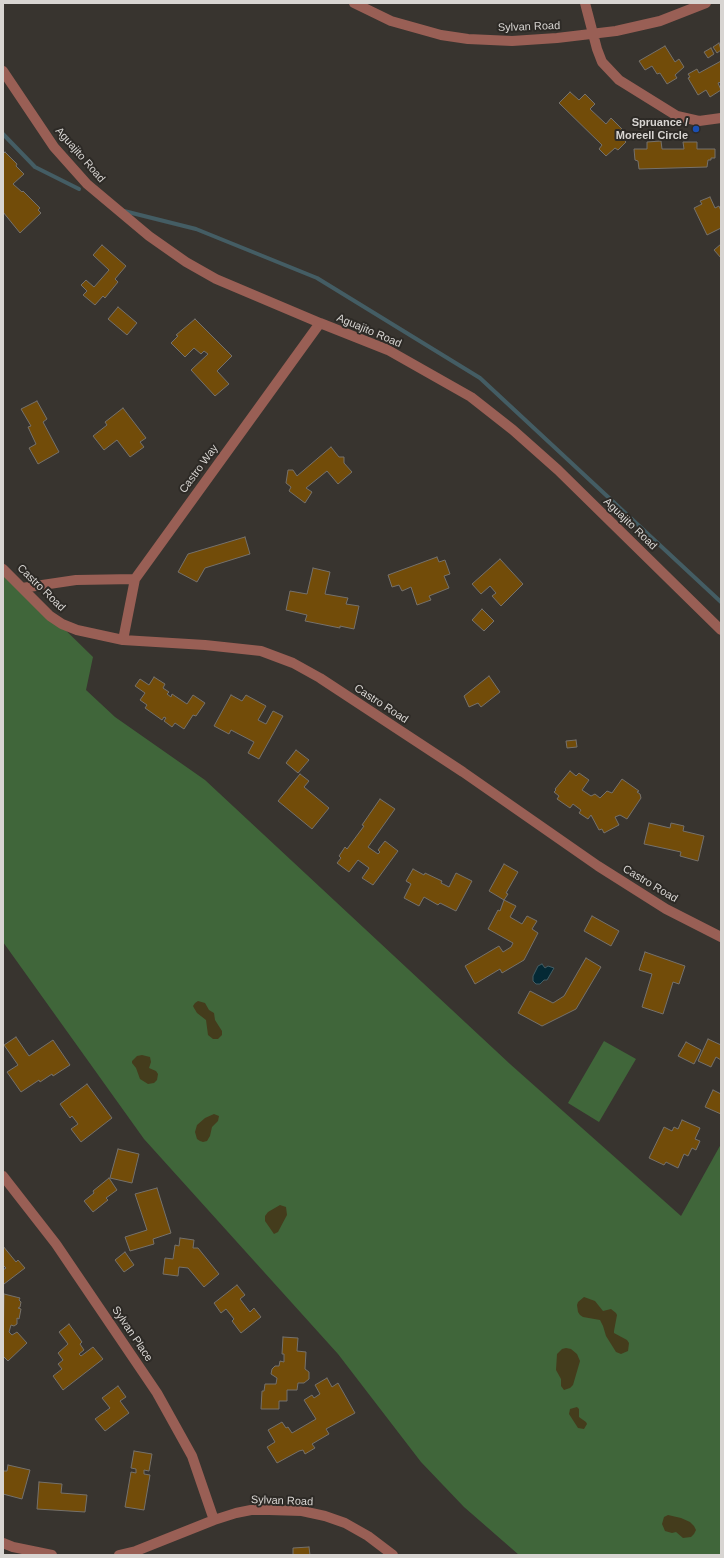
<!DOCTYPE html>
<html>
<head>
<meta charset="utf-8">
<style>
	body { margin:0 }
	#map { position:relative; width:724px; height:1558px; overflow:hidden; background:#38342f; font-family:Helvetica,sans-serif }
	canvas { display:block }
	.frame { position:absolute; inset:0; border:4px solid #d8d5d2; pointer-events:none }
</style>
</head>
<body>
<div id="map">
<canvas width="724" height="1558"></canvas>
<div class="frame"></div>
</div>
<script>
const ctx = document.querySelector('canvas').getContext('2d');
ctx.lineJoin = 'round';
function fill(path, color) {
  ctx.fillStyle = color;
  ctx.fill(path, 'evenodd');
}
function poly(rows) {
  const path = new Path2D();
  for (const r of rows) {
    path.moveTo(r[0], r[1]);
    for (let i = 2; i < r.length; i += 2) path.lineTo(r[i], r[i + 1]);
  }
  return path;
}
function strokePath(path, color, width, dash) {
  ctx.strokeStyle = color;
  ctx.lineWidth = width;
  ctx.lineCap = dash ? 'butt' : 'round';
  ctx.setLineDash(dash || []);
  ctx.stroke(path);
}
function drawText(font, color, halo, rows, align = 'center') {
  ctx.font = font + ' Helvetica,sans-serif';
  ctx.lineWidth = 4;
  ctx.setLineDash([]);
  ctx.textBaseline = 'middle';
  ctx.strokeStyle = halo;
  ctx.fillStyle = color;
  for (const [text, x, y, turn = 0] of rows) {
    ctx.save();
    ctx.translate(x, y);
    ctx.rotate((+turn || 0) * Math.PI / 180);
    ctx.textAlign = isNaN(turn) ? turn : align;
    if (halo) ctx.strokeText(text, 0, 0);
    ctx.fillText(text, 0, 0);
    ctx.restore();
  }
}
const green = poly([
	[3,569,93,657,86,690,115,717,205,780,510,1064,681,1216,721,1144,721,1555,519,1555,464,1507,421,1462,338,1354,144,1139,3,942],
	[604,1041,636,1059,599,1122,568,1103]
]);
const sand = poly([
	[198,1001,205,1003,209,1010,214,1013,215,1020,222,1031,222,1035,218,1039,213,1039,208,1035,206,1020,197,1013,194,1008,193,1006,195,1003],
	[142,1055,150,1057,151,1062,149,1068,156,1071,158,1074,157,1080,154,1083,148,1084,140,1079,136,1068,132,1063,132,1061,137,1056],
	[214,1114,219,1116,218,1121,212,1127,210,1136,207,1141,203,1142,200,1141,197,1139,195,1132,197,1125,205,1118],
	[280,1205,286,1207,287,1215,278,1232,274,1234,265,1221,265,1216,268,1212],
	[584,1297,595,1301,603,1311,611,1309,616,1313,617,1315,614,1331,614,1333,627,1340,629,1343,628,1351,621,1354,616,1352,606,1336,603,1326,600,1320,583,1317,580,1315,578,1312,577,1305,578,1302],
	[566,1348,571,1349,577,1354,580,1361,573,1385,570,1388,564,1390,561,1386,561,1379,556,1370,557,1354,562,1349],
	[577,1407,579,1409,579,1417,586,1422,587,1424,584,1429,578,1428,569,1414,570,1409],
	[668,1515,681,1518,690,1522,694,1526,696,1530,694,1534,691,1537,683,1538,676,1532,672,1533,665,1531,662,1524,664,1517]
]);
const water = poly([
	[542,964,545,968,548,966,554,968,547,980,544,980,540,984,536,984,533,981,533,976,538,966,542,964]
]);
const stream = poly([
	[3,134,35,167,79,189],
	[124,211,196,229,317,278,480,378,721,602]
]);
const building = poly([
	[719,43,721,50,717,53,713,47,719,43],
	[665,46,675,62,679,59,684,67,675,75,677,78,667,84,660,73,657,74,652,66,645,70,639,61,665,46],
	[711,48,714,54,708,58,704,52,711,48],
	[721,61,721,82,718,83,721,90,710,97,706,90,698,95,688,78,690,77,688,74,697,69,699,73,721,61],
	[570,92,579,100,585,94,595,104,590,109,606,124,611,118,622,129,617,133,626,142,618,150,615,148,606,156,599,149,602,145,559,103,570,92],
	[661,141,662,149,684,149,683,142,697,142,697,149,715,149,715,158,711,158,711,160,708,160,707,167,639,169,638,161,635,160,634,149,647,149,647,142,661,141],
	[5,152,17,164,16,166,24,174,13,184,22,192,23,191,40,208,38,210,41,213,20,233,3,212,3,154,5,152],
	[710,197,715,208,719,206,721,211,721,228,707,235,694,208,702,204,700,201,710,197],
	[721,244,721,258,714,250,721,244],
	[102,245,126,266,115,279,118,282,105,298,103,296,95,305,83,295,87,291,81,285,86,280,94,287,109,270,93,255,102,245],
	[118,307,137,323,127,335,108,319,118,307],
	[195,319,232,356,217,371,229,384,215,396,191,370,208,354,204,351,201,354,194,348,185,357,171,343,178,336,176,335,195,319],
	[37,401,47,419,43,422,59,452,38,464,29,448,36,444,28,427,31,426,21,409,37,401],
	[123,408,146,438,140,442,144,447,130,457,117,440,104,450,93,436,107,425,105,422,123,408],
	[331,447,339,457,344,457,344,463,352,472,338,484,327,471,306,488,312,492,305,503,289,491,291,487,286,483,288,470,293,470,297,476,331,447],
	[245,537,250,554,205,568,197,582,178,572,188,554,245,537],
	[437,557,439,562,445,560,450,574,444,576,449,588,429,596,431,600,417,605,411,587,402,591,399,585,392,587,388,575,437,557],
	[500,559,523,584,501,606,492,596,496,593,490,586,481,594,472,584,500,559],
	[313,568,330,572,325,594,348,598,346,604,359,606,354,629,340,626,340,628,305,621,307,615,286,610,290,591,307,594,313,568],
	[482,609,494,621,484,631,472,620,482,609],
	[489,676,500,692,481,707,478,703,469,707,464,696,489,676],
	[154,677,165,684,163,688,169,692,167,694,171,697,172,694,187,704,193,695,205,703,196,716,193,715,184,729,175,723,172,727,164,721,166,718,164,717,162,720,145,708,147,705,140,700,145,693,135,686,140,679,149,685,154,677],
	[231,695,242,701,246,695,266,706,258,720,266,724,273,711,283,716,259,759,248,753,254,742,231,730,229,734,214,726,231,695],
	[576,740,577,747,567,748,566,741,576,740],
	[296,750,309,760,298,773,286,763,296,750],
	[570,771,576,776,579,773,589,780,582,790,591,796,595,794,600,798,607,791,612,793,622,779,639,791,637,792,640,794,641,798,627,819,620,815,615,817,619,825,604,833,602,829,599,830,591,815,588,819,579,813,581,810,573,804,570,808,557,799,559,796,554,792,556,790,555,789,570,771],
	[300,774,309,781,304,787,329,808,312,829,278,801,300,774],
	[380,799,395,809,368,847,378,854,380,852,378,850,385,841,398,851,373,885,362,878,369,868,358,860,349,872,337,863,341,858,339,856,345,847,347,849,364,826,362,825,380,799],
	[649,823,670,828,671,823,684,826,683,831,704,836,698,861,680,856,681,852,644,844,649,823],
	[504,864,518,872,506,893,508,894,504,900,489,891,504,864],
	[413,869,424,875,425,873,442,881,441,883,449,887,456,873,472,881,456,911,440,903,438,905,424,897,419,906,404,898,411,884,406,881,413,869],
	[504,900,516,906,510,917,522,924,527,916,537,921,532,929,538,933,524,960,502,973,500,969,475,984,465,966,499,946,503,952,511,947,513,943,488,929,498,910,500,911,504,900],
	[592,916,619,931,611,946,584,931,592,916],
	[645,952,685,966,679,984,673,982,663,1014,642,1007,652,974,639,970,645,952],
	[586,958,601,967,576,1009,542,1026,518,1013,530,991,553,1003,564,996,586,958],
	[16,1037,29,1056,53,1040,70,1065,53,1076,52,1074,40,1082,39,1080,21,1092,7,1072,18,1065,4,1045,16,1037],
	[708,1039,721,1045,721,1060,716,1057,711,1067,698,1061,708,1039],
	[686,1042,701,1050,694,1064,678,1056,686,1042],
	[87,1084,112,1118,81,1142,71,1129,78,1124,72,1116,70,1118,60,1104,87,1084],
	[713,1090,721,1094,721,1114,705,1107,713,1090],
	[682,1120,700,1128,695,1139,700,1141,696,1150,692,1148,688,1156,684,1154,678,1168,666,1162,664,1165,649,1158,664,1127,672,1131,674,1127,678,1129,682,1120],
	[118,1149,139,1154,132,1183,110,1178,118,1149],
	[109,1178,117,1190,106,1198,108,1200,93,1212,84,1201,94,1193,93,1191,109,1178],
	[157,1188,171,1233,153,1239,154,1244,130,1251,125,1237,147,1230,135,1194,157,1188],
	[180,1238,194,1240,193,1248,198,1248,219,1274,204,1287,188,1268,179,1267,178,1276,163,1274,165,1258,173,1259,175,1245,179,1246,180,1238],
	[3,1246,16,1262,18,1260,25,1268,4,1284,3,1282,3,1270,6,1268,3,1265,3,1246],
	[125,1252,134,1265,124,1272,115,1260,125,1252],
	[237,1285,245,1295,240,1299,250,1312,254,1308,261,1317,241,1333,232,1321,234,1319,226,1309,221,1313,214,1303,237,1285],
	[4,1294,20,1298,19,1300,21,1302,20,1307,18,1308,21,1309,19,1319,17,1318,17,1324,14,1326,11,1325,9,1332,12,1335,17,1332,27,1343,8,1361,3,1356,4,1294],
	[69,1324,82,1342,80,1344,84,1350,79,1354,81,1356,93,1347,103,1359,63,1390,53,1376,62,1369,58,1364,63,1360,58,1353,68,1344,59,1332,69,1324],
	[283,1337,298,1338,297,1351,306,1352,305,1369,309,1372,309,1379,304,1383,298,1383,297,1390,287,1390,287,1401,279,1401,279,1409,261,1409,262,1391,264,1391,265,1384,276,1384,277,1378,271,1374,272,1369,275,1366,279,1366,280,1361,284,1362,284,1354,282,1354,283,1337],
	[327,1378,332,1387,338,1383,355,1413,326,1429,329,1434,312,1444,315,1448,305,1454,303,1450,299,1451,277,1463,267,1447,275,1442,268,1430,282,1422,286,1428,288,1427,292,1433,316,1419,304,1400,312,1395,314,1398,320,1394,315,1385,327,1378],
	[118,1386,126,1397,120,1401,129,1413,105,1431,95,1419,110,1408,102,1398,118,1386],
	[134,1451,152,1454,149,1471,144,1470,144,1474,150,1475,144,1510,125,1507,131,1472,136,1473,136,1469,131,1468,134,1451],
	[8,1465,30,1470,22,1499,3,1494,3,1471,7,1471,8,1465],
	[39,1482,62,1484,61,1493,87,1495,85,1512,37,1509,39,1482],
	[309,1547,310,1555,293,1555,293,1548,309,1547]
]);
const minor = poly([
	[354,3,391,21,441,35,468,39,512,41,557,38,616,31,660,21,706,3],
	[585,3,597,49,602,62,619,80,677,116,699,121,721,118],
	[3,71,54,147,87,184,149,236,186,262,216,279,320,323,388,350,471,397,513,430,558,470,721,630],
	[3,569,50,616,62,624,77,630,123,640,205,645,261,651,293,663,320,678,463,772,598,866,666,909,721,937],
	[22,588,76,580,135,579],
	[123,640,135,579,320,323],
	[3,1176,56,1244,157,1393,192,1456,214,1520],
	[3,1543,13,1547,52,1555],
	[119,1555,136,1551,214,1520,236,1513,251,1510,269,1510,302,1511,325,1516,345,1523,368,1536,393,1555]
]);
const markers = [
	[696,129,4,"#1a4fb4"]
];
const streetNames = [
	["Sylvan Road",529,27,-2],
	["Aguajito Road",80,155,49],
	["Aguajito Road",369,331,23],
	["Castro Way",199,469,-54],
	["Aguajito Road",630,524,44],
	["Castro Road",41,588,44],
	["Castro Road",381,704,33],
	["Castro Road",650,884,31],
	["Sylvan Place",132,1334,56],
	["Sylvan Road",282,1501,2]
];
const poiNames = [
	["Spruance /",688,123],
	["Moreell Circle",688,136]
];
fill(green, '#40663a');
fill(sand, '#443c1c');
fill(water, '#042935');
strokePath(water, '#445d64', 1);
strokePath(stream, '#445d64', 4);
fill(building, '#724c09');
strokePath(building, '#75716c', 1);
strokePath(minor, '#995f55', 10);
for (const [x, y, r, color] of markers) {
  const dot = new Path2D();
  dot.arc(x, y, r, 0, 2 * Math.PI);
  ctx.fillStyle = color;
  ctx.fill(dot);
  strokePath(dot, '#2d2a26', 1.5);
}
drawText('11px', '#d8d5d2', '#2d2a26', streetNames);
drawText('bold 11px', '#d8d5d2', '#2d2a26', poiNames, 'right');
</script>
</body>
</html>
